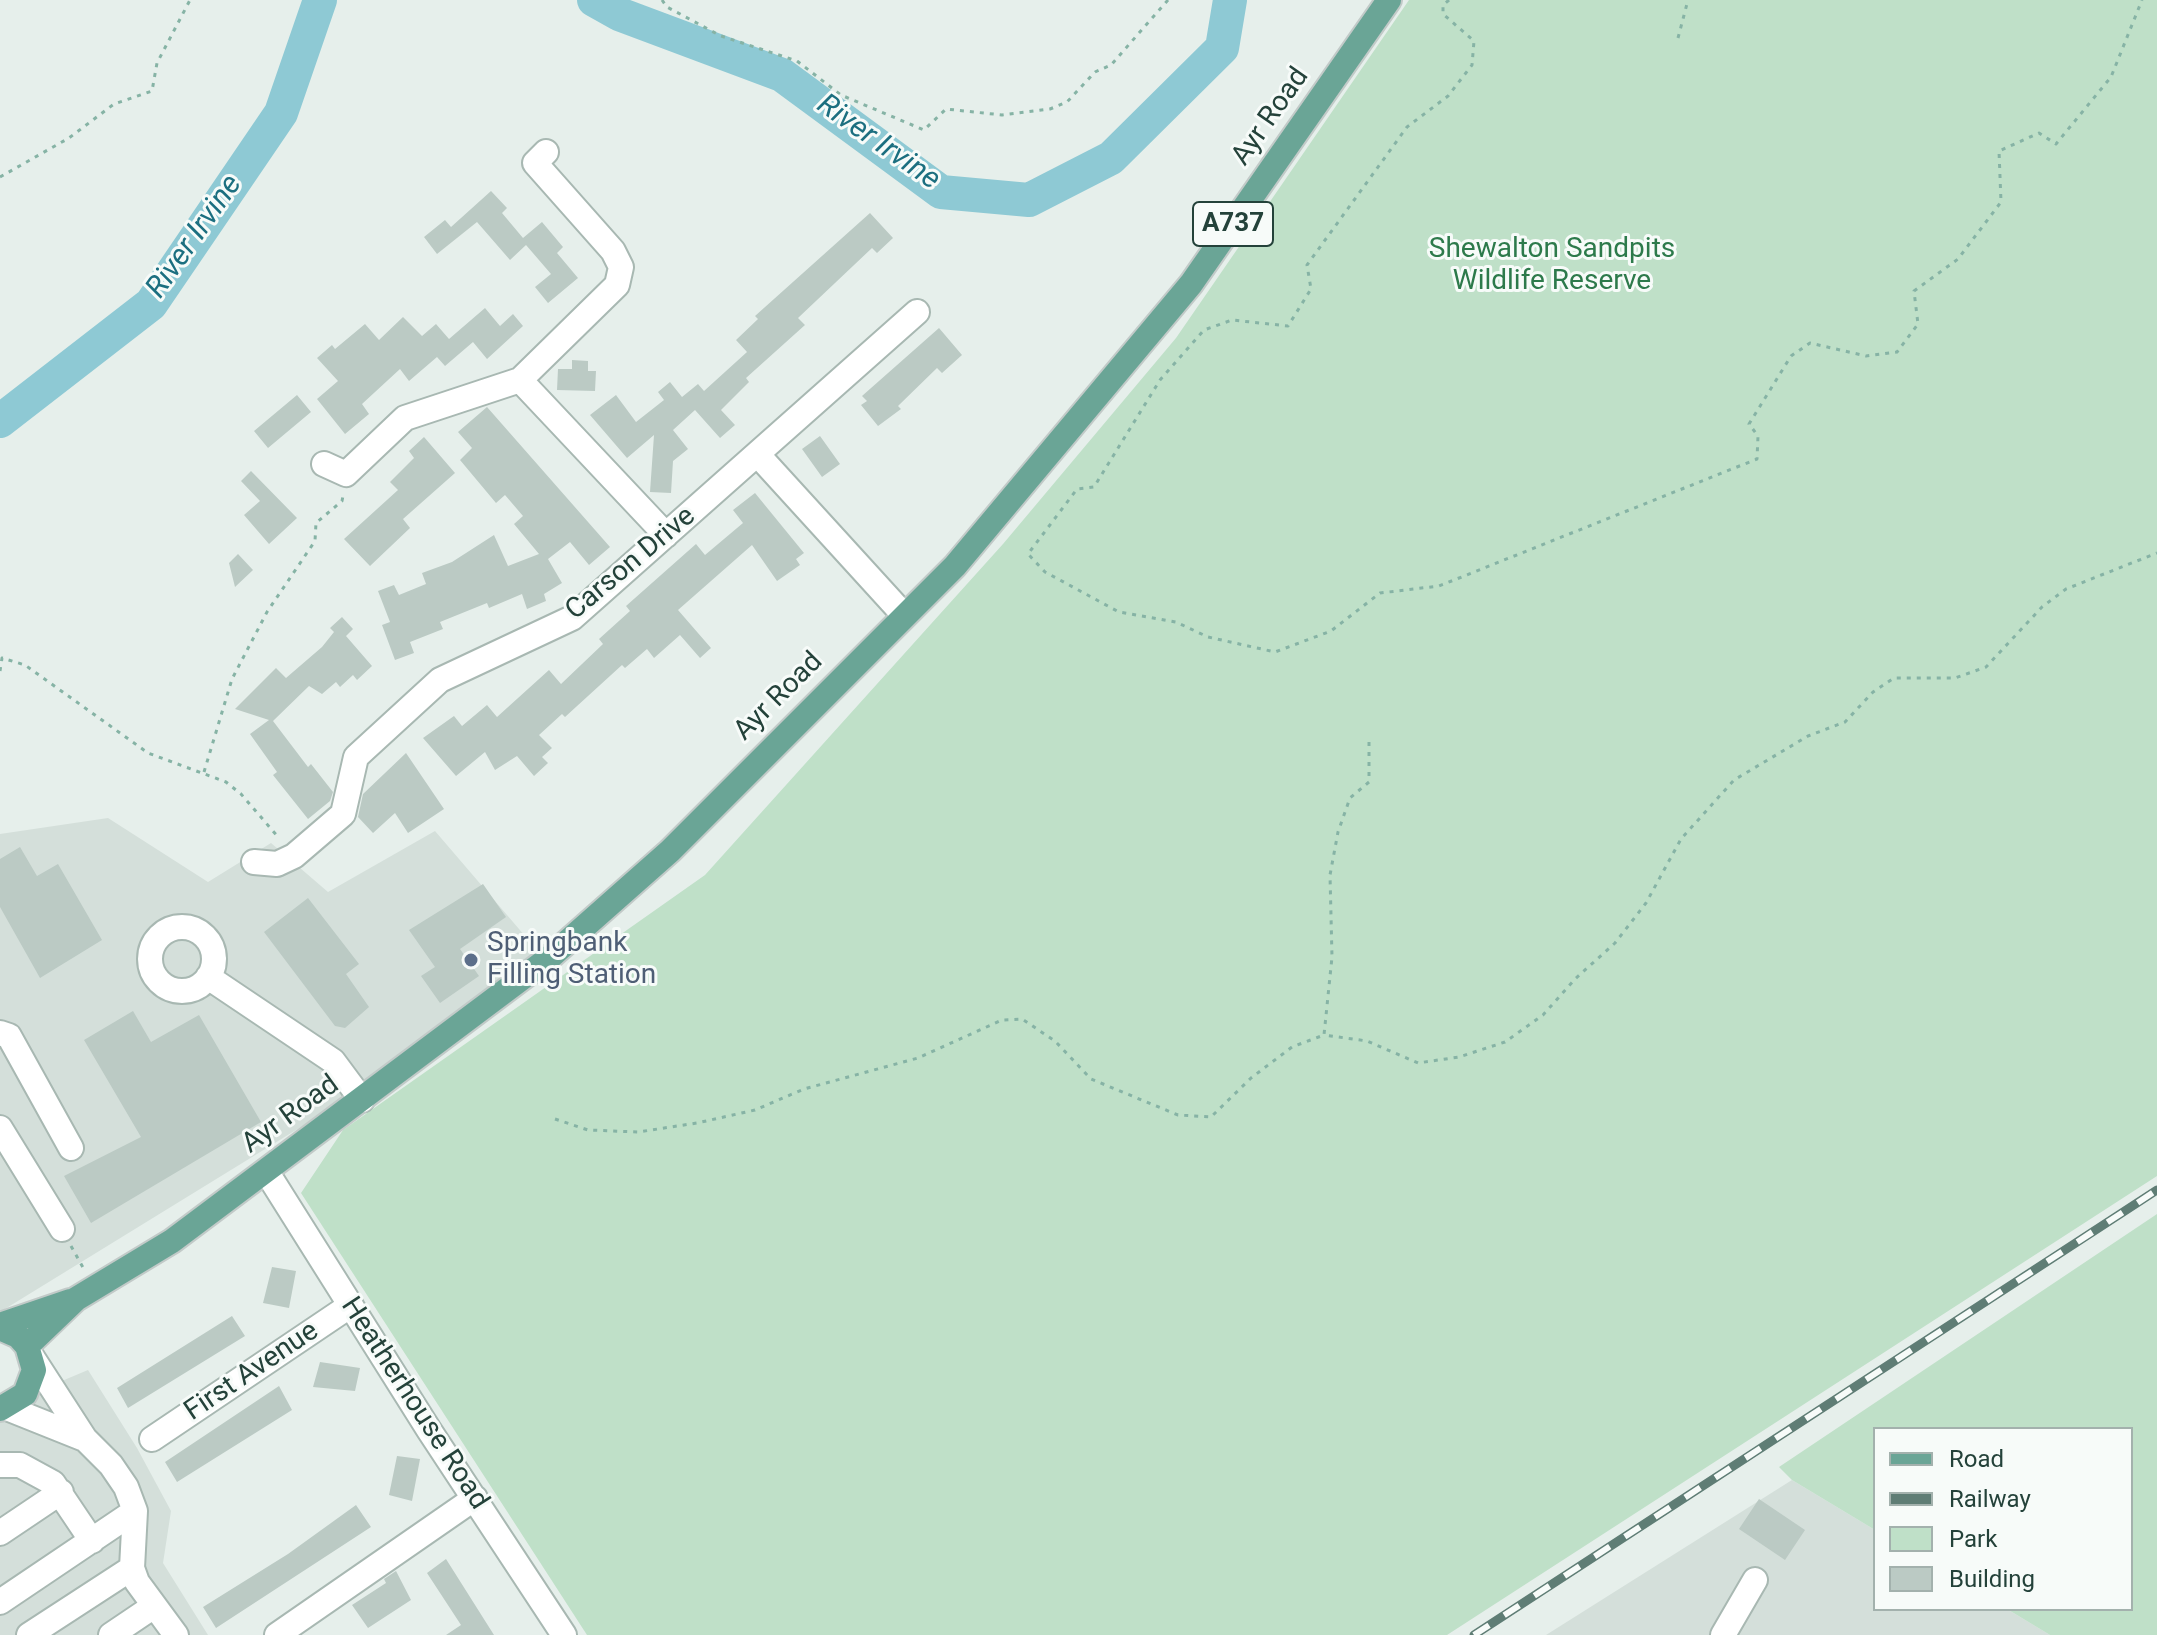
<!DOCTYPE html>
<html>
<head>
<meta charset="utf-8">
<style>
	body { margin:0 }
	#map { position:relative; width:2157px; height:1635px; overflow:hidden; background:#e6efeb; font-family:Roboto,sans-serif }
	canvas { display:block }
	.legend { position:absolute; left:1873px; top:1427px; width:260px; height:184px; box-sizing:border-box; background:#f7fbf9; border:2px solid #a3b1ad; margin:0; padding:10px 14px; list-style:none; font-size:24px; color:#24423a }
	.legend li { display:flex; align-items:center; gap:16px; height:40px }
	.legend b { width:40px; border:2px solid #a3b1ad }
</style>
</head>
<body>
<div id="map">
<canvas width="2157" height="1635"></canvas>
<ul class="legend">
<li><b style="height:10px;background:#6aa596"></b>Road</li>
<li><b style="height:10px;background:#5f7d75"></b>Railway</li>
<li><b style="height:22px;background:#bfe0c8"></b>Park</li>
<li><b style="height:22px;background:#bbcac4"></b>Building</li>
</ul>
</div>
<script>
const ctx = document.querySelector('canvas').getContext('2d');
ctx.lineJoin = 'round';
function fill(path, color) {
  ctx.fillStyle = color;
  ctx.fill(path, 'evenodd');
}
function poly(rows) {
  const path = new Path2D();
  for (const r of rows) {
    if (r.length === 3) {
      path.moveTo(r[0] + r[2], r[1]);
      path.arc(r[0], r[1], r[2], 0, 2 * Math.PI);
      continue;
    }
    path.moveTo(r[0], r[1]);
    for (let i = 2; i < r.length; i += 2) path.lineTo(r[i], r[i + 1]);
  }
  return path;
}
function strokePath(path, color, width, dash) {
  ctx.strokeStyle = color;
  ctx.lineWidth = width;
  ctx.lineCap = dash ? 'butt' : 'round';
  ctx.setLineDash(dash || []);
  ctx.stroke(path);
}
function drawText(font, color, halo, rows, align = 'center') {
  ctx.font = font + ' Roboto,sans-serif';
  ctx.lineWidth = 6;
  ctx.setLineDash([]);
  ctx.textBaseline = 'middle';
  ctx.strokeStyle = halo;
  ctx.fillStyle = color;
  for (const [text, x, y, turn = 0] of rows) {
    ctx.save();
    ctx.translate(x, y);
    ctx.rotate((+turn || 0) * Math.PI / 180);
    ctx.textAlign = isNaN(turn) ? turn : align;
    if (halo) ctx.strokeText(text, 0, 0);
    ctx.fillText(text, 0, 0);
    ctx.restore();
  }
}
const built = poly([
	[108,818,208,882,271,843,328,892,435,831,537,950,309,1122,0,1312,0,834],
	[88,1370,137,1448,171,1511,163,1563,208,1635,0,1635,0,1407],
	[1792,1480,1875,1530,1875,1609,2007,1609,2050,1635,1546,1635]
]);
const green = poly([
	[1409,0,2157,0,2157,1176,1447,1635,587,1635,301,1193,343,1130,705,875,1003,544,1176,338],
	[2157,1214,2157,1635,2050,1635,2007,1609,2131,1609,2131,1429,1875,1429,1875,1530,1792,1480,1779,1467]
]);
const river = poly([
	[594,0,619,14,782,75,941,192,1029,200,1111,158,1222,48,1230,0],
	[0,421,151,304,281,113,320,0]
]);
const building = poly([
	[491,191,507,208,502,213,523,238,542,222,563,247,557,253,578,278,548,303,535,287,551,274,526,245,510,260,477,222,437,254,424,237,445,220,451,227],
	[870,213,893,238,877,253,872,248,798,318,805,325,746,378,749,382,721,410,735,425,720,438,695,410,673,430,688,449,673,461,671,493,650,492,654,435,627,458,590,415,616,395,636,422,664,400,658,392,670,382,682,397,698,384,704,391,747,352,736,340,758,319,755,316],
	[485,308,500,326,513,314,523,326,487,359,473,342,445,366,437,357,409,381,400,369,362,404,369,414,345,434,317,399,338,381,317,358,332,345,335,349,365,324,379,340,403,317,422,336,436,324,449,339],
	[939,328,962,355,942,373,937,368,898,406,901,409,878,426,861,405,867,401,862,396],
	[572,360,588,361,588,371,596,371,595,391,557,390,558,369,572,369],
	[297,395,311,412,268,448,254,431],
	[487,407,610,547,589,565,570,542,548,559,562,583,544,594,546,601,527,609,522,594,489,608,487,603,440,622,443,629,410,642,414,653,395,660,382,625,390,622,378,591,394,585,399,595,426,584,422,573,452,562,494,535,508,566,539,554,514,524,523,516,505,495,496,503,460,460,472,448,458,432],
	[820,436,840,464,822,477,802,449],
	[424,437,455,473,403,519,410,528,370,566,344,539,398,490,390,482,414,458,409,451],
	[251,471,297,518,269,544,244,515,260,501,241,481],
	[755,493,804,553,796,559,800,565,777,581,752,545,678,610,711,648,700,658,680,635,654,658,647,649,625,668,622,665,565,717,562,714,539,735,552,748,542,757,548,763,534,776,517,756,495,770,485,752,456,776,423,738,454,716,462,726,487,705,497,717,549,670,561,684,603,644,599,639,630,611,626,606,696,544,705,555,743,523,733,510],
	[238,554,253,570,235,587,229,563],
	[342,617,353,629,346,636,372,666,357,680,353,675,340,687,336,682,322,694,309,686,273,721,308,767,311,764,333,792,330,801,308,819,273,775,277,772,250,734,269,720,235,709,276,668,286,678,322,647,334,632,330,628],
	[406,753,444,809,408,833,395,813,373,833,358,817,363,794],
	[20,847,37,876,58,864,102,940,40,978,0,907,0,859],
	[483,884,506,917,460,949,479,976,440,1003,421,976,435,967,409,930],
	[308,898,359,964,346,974,369,1007,345,1028,335,1026,264,932],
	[133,1011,151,1042,199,1015,261,1122,91,1223,64,1176,141,1137,84,1040],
	[272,1267,296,1271,289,1308,263,1303],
	[232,1316,245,1336,128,1408,117,1388],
	[320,1362,360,1368,355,1391,313,1387],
	[279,1386,292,1410,177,1482,165,1462],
	[397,1456,420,1459,412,1501,389,1495],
	[1759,1499,1805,1530,1785,1560,1739,1529],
	[356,1505,371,1527,216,1628,203,1607,288,1554],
	[446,1559,494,1635,446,1635,461,1625,427,1573],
	[396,1571,411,1600,368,1628,352,1605,386,1583,384,1579]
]);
const path = poly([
	[662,0,667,7,721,36,797,61,841,95,924,130,946,109,1002,115,1050,109,1067,102,1095,72,1111,65,1168,0],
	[1449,0,1443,5,1443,14,1474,41,1472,65,1448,96,1407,127,1307,265,1311,289,1288,326,1232,320,1204,330,1160,380,1094,487,1077,489,1028,554,1045,572,1119,612,1176,622,1208,637,1275,652,1331,631,1380,593,1439,586,1757,459,1758,436,1749,424,1791,356,1810,343,1866,356,1897,352,1918,324,1914,291,1958,259,2001,202,1999,151,2039,133,2056,144,2111,77,2142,0],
	[1678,38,1688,0],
	[0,177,69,138,114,104,152,91,157,63,190,0],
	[0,671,2,658,25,665,148,753,226,782,241,794,279,838],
	[1369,742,1369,782,1350,798,1338,832,1330,875,1332,957,1324,1035,1367,1041,1418,1063,1459,1057,1505,1042,1543,1015,1575,979,1615,943,1646,903,1681,839,1734,780,1808,736,1845,722,1873,692,1894,678,1955,678,1986,667,2042,607,2066,589,2157,553],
	[204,772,232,679,267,612,315,541,316,523,342,501,343,496],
	[555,1119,588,1130,638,1132,697,1123,755,1110,804,1089,918,1058,1002,1020,1022,1019,1055,1041,1091,1079,1178,1115,1211,1117,1251,1078,1292,1047,1324,1035],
	[71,1246,85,1271]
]);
const minor = poly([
	[520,380,666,535],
	[758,455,903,614],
	[324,464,346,474,405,418,520,380,617,285,621,267,613,251,535,163,546,152],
	[254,862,277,864,294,856,343,814,356,757,440,680,572,618,917,312],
	[182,959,32],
	[208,977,333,1061,362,1100],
	[0,1033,9,1036,71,1148],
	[0,1128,62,1229],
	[266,1171,429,1430,564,1635],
	[32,1357,85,1439,111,1465,126,1487,135,1511,132,1568,137,1582,176,1635],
	[7,1408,82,1438],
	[152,1439,351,1305],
	[0,1465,20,1465,53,1483,92,1541],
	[0,1533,61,1492],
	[0,1602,135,1511],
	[29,1635,132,1568],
	[111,1635,154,1606],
	[277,1635,475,1498],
	[1723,1635,1755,1580]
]);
const major = poly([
	[0,1325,70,1301],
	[0,1328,18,1336,27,1346,34,1370,25,1394,0,1409],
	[27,1346,76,1299,172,1241,549,958,670,851,955,566,1191,284,1389,0]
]);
const rail = poly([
	[1474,1635,2157,1190]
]);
const markers = [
	[471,960,8,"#5c6f8a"]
];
const shields = [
	[1233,224,80]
];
const shieldNames = [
	["A737",1233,224]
];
const streetNames = [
	["Ayr Road",1271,117,-55],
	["Carson Drive",631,564,-40],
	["Ayr Road",779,697,-45],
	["Ayr Road",291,1115,-36],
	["First Avenue",252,1372,-34],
	["Heatherhouse Road",414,1404,57]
];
const parkNames = [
	["Shewalton Sandpits",1552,250],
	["Wildlife Reserve",1552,282]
];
const serviceNames = [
	["Springbank",487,944],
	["Filling Station",487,976]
];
const waterNames = [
	["River Irvine",878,143,35],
	["River Irvine",195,237,-55]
];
fill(built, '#d4dfda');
fill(green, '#bfe0c8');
strokePath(river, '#8ec9d4', 34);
fill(building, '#bbcac4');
strokePath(minor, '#a8b8b2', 28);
strokePath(major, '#c2cac8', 28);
strokePath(path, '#86b3a5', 3, [4, 6]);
strokePath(minor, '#fff', 24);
strokePath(major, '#6aa596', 24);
strokePath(rail, '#5f7d75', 9);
strokePath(rail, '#f7fbf9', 6, [18]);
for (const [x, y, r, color] of markers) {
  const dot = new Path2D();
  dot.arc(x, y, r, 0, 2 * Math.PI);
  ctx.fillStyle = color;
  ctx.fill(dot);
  strokePath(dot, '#f7fbf9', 3);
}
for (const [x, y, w] of shields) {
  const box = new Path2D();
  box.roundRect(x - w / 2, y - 22, w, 44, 6);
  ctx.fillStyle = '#f7fbf9';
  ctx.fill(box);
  strokePath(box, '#24423a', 2);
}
drawText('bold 26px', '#24423a', null, shieldNames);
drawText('28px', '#24423a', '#f7fbf9', streetNames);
drawText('28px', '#2d7a4b', '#f7fbf9', parkNames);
drawText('28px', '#4e5e75', '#f7fbf9', serviceNames, 'left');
drawText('italic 30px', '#1c6f80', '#f7fbf9', waterNames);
</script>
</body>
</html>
